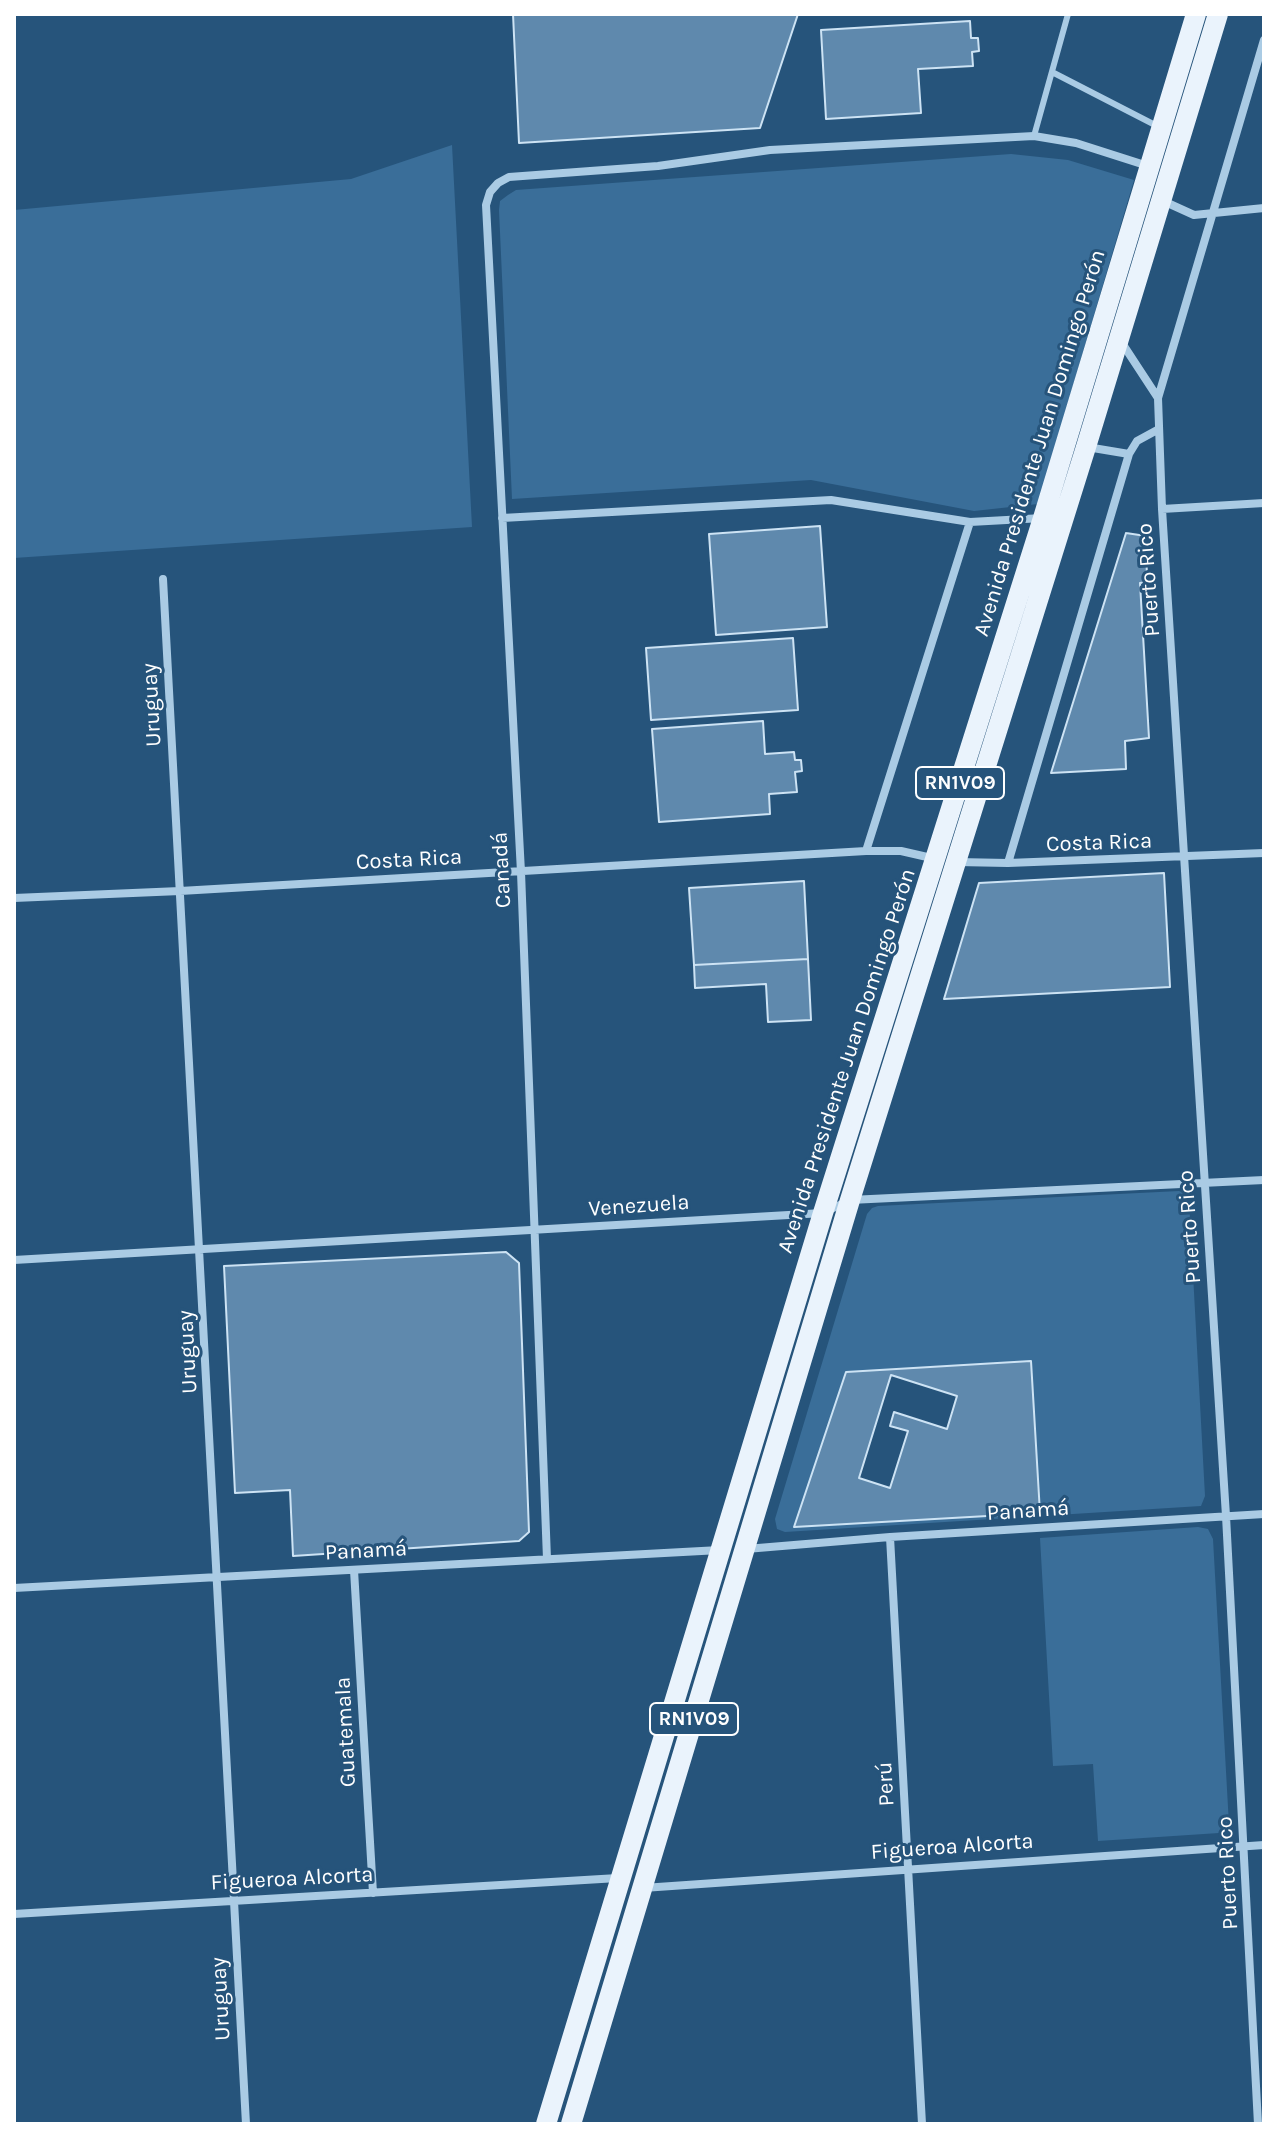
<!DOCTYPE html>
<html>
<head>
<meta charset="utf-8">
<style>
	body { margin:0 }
	#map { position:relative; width:1278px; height:2138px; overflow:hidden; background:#26547b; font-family:Karla,sans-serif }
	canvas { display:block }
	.frame { position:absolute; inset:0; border:16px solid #fff; pointer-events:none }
</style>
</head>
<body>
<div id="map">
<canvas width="1278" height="2138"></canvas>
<div class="frame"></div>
</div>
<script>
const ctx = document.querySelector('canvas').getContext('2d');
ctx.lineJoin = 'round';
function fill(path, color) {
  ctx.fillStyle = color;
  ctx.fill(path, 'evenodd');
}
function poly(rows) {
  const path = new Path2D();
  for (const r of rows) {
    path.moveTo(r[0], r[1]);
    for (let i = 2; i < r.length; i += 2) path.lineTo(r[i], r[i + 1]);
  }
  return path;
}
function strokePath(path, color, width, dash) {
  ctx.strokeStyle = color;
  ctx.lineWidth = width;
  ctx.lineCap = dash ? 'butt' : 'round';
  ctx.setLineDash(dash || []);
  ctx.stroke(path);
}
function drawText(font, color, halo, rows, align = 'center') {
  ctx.font = font + ' Karla,sans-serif';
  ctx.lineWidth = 6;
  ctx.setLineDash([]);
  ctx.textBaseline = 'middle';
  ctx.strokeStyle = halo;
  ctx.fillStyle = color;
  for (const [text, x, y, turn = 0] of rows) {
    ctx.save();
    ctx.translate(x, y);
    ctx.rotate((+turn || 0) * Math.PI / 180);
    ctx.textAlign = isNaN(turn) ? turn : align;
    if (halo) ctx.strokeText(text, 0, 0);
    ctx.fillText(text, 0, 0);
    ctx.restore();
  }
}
const green = poly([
	[452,145,472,527,14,558,14,210,351,179],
	[1011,154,1068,160,1134,180,1038,504,974,511,811,480,512,499,499,210,500,201,508,195,516,190],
	[1179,1191,1186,1194,1189,1200,1205,1496,1201,1506,785,1532,777,1529,775,1519,867,1214,872,1208,878,1206],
	[1031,1361,1040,1513,795,1527,846,1372],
	[1198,1527,1208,1529,1213,1539,1229,1825,1219,1833,1098,1841,1093,1764,1053,1766,1040,1538]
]);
const building = poly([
	[513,14,798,14,760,128,519,143,513,14],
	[970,21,971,38,978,38,979,51,972,52,973,66,918,69,921,113,826,119,821,30,970,21],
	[820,526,827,627,716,635,709,534,820,526],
	[1126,533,1146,536,1147,582,1140,583,1149,738,1125,741,1126,769,1051,773,1126,533],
	[793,638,798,710,651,720,646,648,793,638],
	[763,721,765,754,794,752,795,760,801,760,802,771,795,772,797,792,769,794,770,814,659,822,652,729,763,721],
	[1164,873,1170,987,944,999,979,883,1164,873],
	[804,881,808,959,694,965,689,888,804,881],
	[808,959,811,1020,768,1022,766,984,695,988,694,965,808,959],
	[506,1252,519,1263,529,1532,519,1541,293,1556,290,1490,235,1493,224,1266,506,1252],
	[1031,1361,1040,1513,794,1527,846,1372,1031,1361],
	[891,1375,957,1396,947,1429,894,1412,890,1426,908,1431,890,1488,859,1478,891,1375]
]);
const lane = poly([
	[1052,72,1159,127],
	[1034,136,1068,14]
]);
const street = poly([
	[1161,200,1194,215,1264,208],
	[1122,343,1158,398,1162,509,1226,1516,1258,2124],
	[1158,398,1264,40],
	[1087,447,1129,454],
	[1162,509,1264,503],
	[502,518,831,500,970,522,1043,518],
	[163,579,246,2124],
	[866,851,970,522],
	[957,862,1008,863,1264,853],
	[1008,863,1129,454,1137,441,1159,429],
	[14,898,180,891,866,851,901,851,936,859],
	[14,1260,823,1213,850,1200,1264,1180],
	[890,1537,922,2124],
	[746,1549,890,1537,1264,1514],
	[547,1559,521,872,486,205,490,192,498,183,509,177,658,166,770,150,1034,136,1076,143,1148,166],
	[354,1570,373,1893],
	[14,1588,720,1550],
	[643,1888,1264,1845],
	[14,1914,618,1878]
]);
const primary = poly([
	[546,2124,823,1213,1043,518,1196,14],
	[571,2124,850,1200,1086,447,1218,14]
]);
const shields = [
	[960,783,88],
	[694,1719,88]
];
const shieldNames = [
	["RN1V09",960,783],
	["RN1V09",694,1719]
];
const streetNames = [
	["Avenida Presidente Juan Domingo Perón",1040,443,-73],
	["Puerto Rico",1149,580,-94],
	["Uruguay",152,705,-93],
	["Costa Rica",1099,843,-2],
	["Costa Rica",409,860,-3],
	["Canadá",502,870,-93],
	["Avenida Presidente Juan Domingo Perón",847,1061,-72],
	["Venezuela",639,1206,-4],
	["Puerto Rico",1190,1227,-94],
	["Uruguay",188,1352,-93],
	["Panamá",1028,1511,-4],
	["Panamá",366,1551,-3],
	["Guatemala",346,1732,-93],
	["Perú",886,1784,-93],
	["Figueroa Alcorta",952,1847,-4],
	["Puerto Rico",1228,1873,-93],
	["Figueroa Alcorta",292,1879,-3],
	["Uruguay",221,1999,-93]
];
fill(green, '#3a6e99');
fill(building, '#5f89ad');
strokePath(building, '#cde3f4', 2);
strokePath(lane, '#aacbe4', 6);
strokePath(street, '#aacbe4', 8);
strokePath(primary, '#eaf3fc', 20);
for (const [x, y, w] of shields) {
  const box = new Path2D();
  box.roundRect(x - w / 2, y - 16, w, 32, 6);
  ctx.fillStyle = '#26547b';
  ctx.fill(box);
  strokePath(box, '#fff', 2);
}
drawText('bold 20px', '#fff', null, shieldNames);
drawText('22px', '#fff', '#26547b', streetNames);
</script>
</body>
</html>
